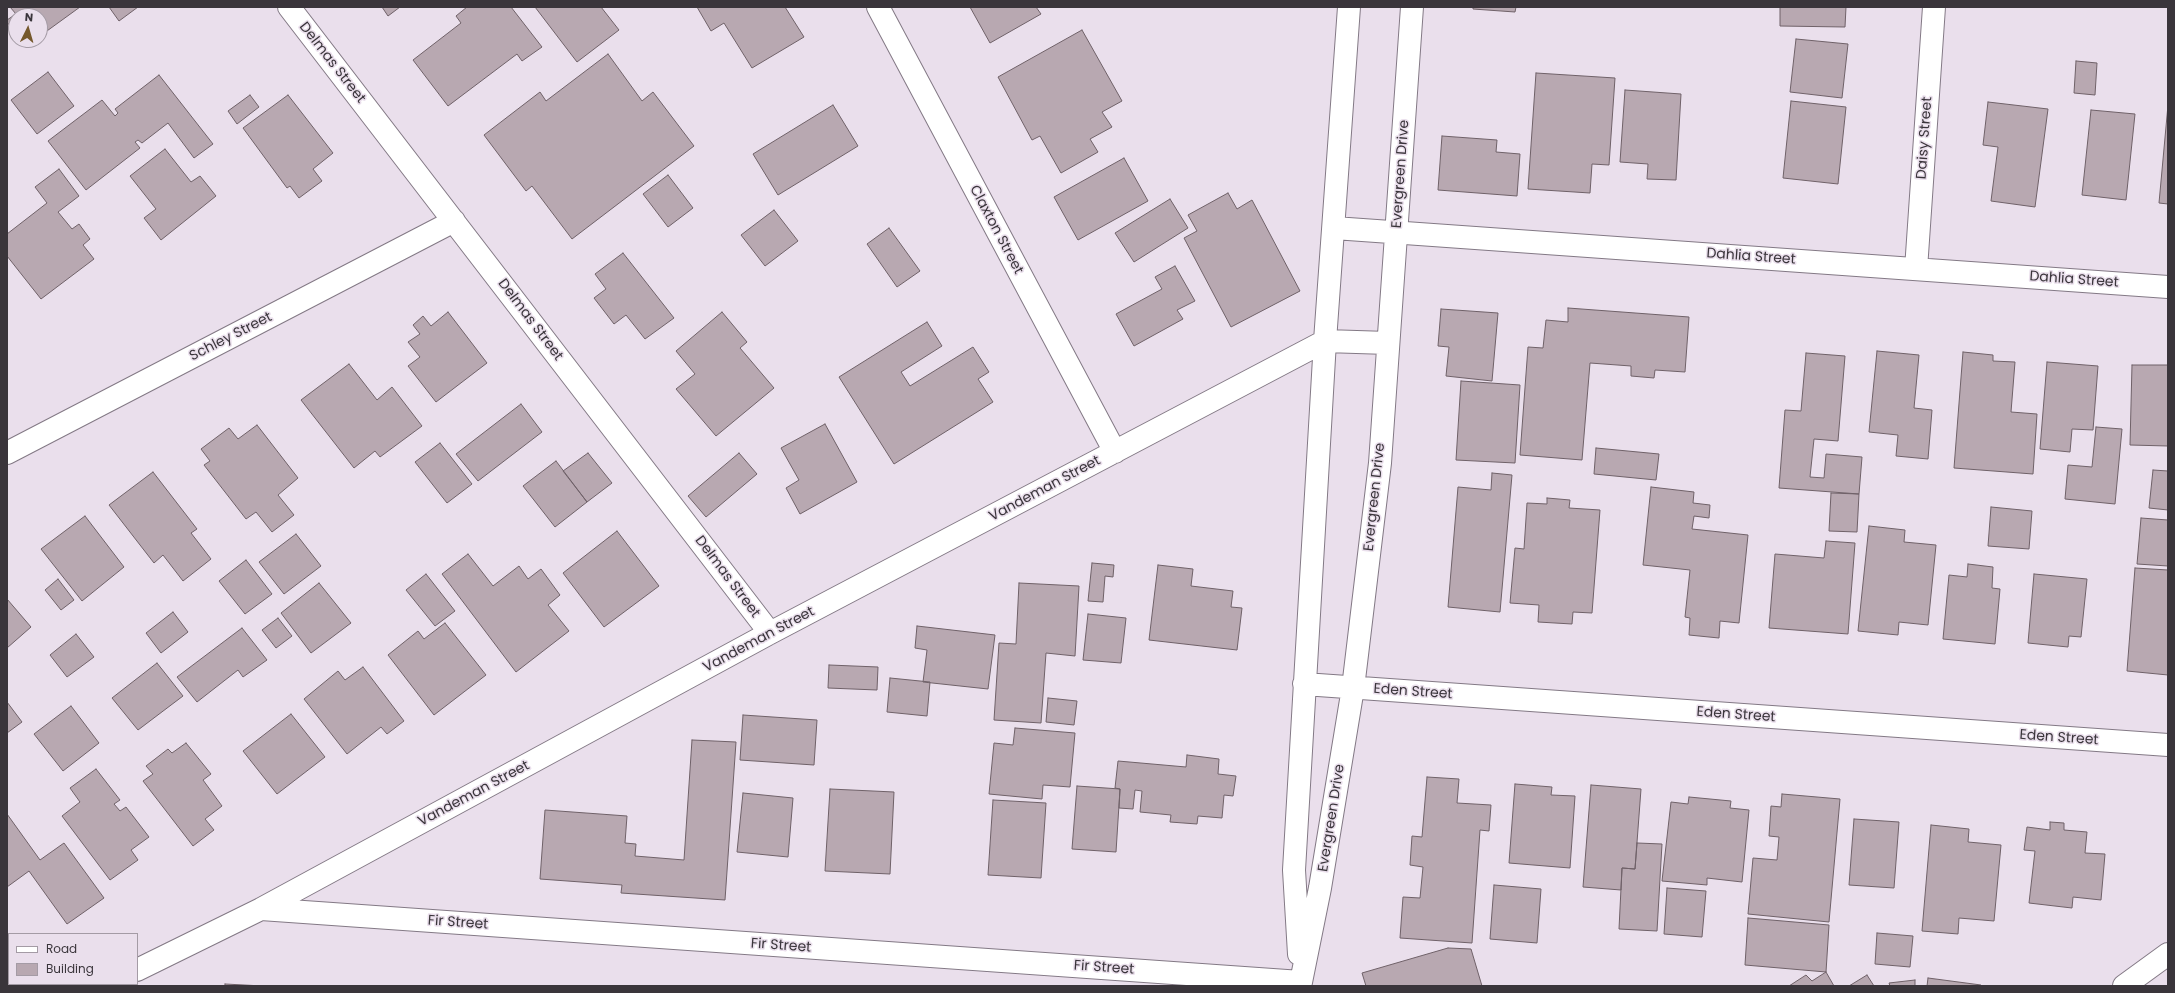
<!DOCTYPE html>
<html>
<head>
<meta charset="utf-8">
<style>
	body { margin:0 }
	#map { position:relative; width:2175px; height:993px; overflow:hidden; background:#eadfec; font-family:Poppins,sans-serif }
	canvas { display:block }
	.frame { position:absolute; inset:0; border:8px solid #3a353b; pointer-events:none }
	.legend { position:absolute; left:8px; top:933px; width:130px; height:52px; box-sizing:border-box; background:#eadfec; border:1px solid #a49ba5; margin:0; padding:5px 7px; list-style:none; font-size:12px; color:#3a353b }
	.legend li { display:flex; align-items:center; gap:8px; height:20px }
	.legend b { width:20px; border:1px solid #a49ba5 }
	.north { position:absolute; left:8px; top:8px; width:40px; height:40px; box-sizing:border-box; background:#eadfec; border:1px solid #a49ba5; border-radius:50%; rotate:5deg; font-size:11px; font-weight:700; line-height:16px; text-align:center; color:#3a353b }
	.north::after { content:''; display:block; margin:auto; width:14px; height:18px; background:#75582c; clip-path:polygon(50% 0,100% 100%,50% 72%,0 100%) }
</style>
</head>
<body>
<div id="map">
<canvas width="2175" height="993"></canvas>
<div class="frame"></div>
<ul class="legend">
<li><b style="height:5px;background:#fff"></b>Road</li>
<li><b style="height:11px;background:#b8a8b1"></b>Building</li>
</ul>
<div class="north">N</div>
</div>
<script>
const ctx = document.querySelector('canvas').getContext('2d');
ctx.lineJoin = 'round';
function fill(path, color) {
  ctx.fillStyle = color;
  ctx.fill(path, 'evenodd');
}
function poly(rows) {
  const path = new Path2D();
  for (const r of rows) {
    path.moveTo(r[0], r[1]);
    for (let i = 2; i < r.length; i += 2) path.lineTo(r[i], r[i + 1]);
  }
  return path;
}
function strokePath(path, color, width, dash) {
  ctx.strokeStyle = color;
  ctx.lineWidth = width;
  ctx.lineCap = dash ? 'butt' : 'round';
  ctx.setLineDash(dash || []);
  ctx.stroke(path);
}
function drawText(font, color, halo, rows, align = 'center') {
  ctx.font = font + ' Poppins,sans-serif';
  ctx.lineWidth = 3;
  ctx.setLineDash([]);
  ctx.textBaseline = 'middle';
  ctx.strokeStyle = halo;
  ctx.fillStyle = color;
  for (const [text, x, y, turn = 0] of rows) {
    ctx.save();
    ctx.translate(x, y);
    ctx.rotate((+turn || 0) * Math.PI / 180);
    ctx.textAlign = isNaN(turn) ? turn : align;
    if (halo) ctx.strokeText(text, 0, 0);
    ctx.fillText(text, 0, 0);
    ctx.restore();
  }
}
const building = poly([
	[10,7,80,7,40,36,40,16,16,16,16,34,7,22,7,20,16,14,10,7],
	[109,7,138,7,119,21,109,7],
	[382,7,400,7,388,16,382,7],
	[467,7,511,7,542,47,522,61,517,54,448,106,413,60,461,23,456,16,467,7],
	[535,7,601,7,619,30,577,62,535,7],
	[697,7,785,7,804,37,752,68,724,23,711,31,697,7],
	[970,7,1036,7,1041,14,990,43,970,7],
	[1473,7,1516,7,1515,12,1473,9,1473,7],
	[1780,7,1846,7,1845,27,1780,26,1780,7],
	[1082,30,1122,101,1102,112,1112,127,1090,139,1098,152,1061,173,1040,136,1032,140,998,77,1082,30],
	[1796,39,1848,44,1842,98,1790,92,1796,39],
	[20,40,35,40,25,47,20,40],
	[608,54,642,101,653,92,694,146,572,239,532,186,526,191,484,135,540,92,546,101,608,54],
	[2076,61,2097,63,2095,95,2074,93,2076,61],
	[48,72,74,106,37,134,11,100,48,72],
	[1536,73,1615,78,1609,165,1592,164,1590,193,1528,189,1536,73],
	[159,75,213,144,194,158,168,123,142,143,138,140,135,142,140,148,86,190,48,141,102,100,115,116,118,113,115,109,159,75],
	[1625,90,1681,94,1676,180,1647,179,1648,164,1620,162,1625,90],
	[250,95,259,107,237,124,228,111,250,95],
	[288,95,333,153,313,169,322,181,299,198,290,186,287,188,243,128,288,95],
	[1791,101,1846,107,1838,184,1783,178,1791,101],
	[1988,102,2048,109,2035,207,1991,201,1998,147,1983,145,1988,102],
	[833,105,858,146,778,195,753,154,833,105],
	[2168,105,2168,204,2159,203,2168,105],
	[2091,110,2135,114,2126,200,2082,195,2091,110],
	[1442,136,1497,140,1496,152,1520,154,1517,196,1438,190,1442,136],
	[165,149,191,182,200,176,216,196,161,240,144,218,156,209,130,176,165,149],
	[1124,158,1148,201,1078,240,1054,197,1124,158],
	[59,169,79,196,58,212,72,229,79,224,90,239,83,245,94,259,41,299,7,256,7,234,47,203,35,187,59,169],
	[668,175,693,208,668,227,643,194,668,175],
	[1228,193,1237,209,1252,200,1300,291,1231,327,1184,238,1197,231,1188,215,1228,193],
	[1170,199,1188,228,1134,262,1115,233,1170,199],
	[774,210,798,241,765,266,741,235,774,210],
	[889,228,920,271,897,287,867,244,889,228],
	[623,253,674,318,645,339,626,315,614,324,594,298,606,289,595,274,623,253],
	[1175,266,1195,301,1177,310,1183,319,1134,346,1116,314,1162,289,1155,277,1175,266],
	[1568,308,1689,317,1685,372,1655,370,1654,378,1631,376,1631,366,1590,363,1582,460,1520,455,1528,347,1543,348,1546,320,1568,322,1568,308],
	[1441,309,1498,313,1492,381,1446,376,1449,347,1438,346,1441,309],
	[448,312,487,363,436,402,408,366,420,357,408,342,420,334,413,325,423,316,431,326,448,312],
	[722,312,747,342,740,348,774,388,716,436,676,389,695,374,676,351,722,312],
	[927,322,942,346,901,372,910,386,973,347,989,372,978,379,993,402,894,464,839,377,927,322],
	[1877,351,1919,355,1914,408,1932,410,1928,459,1896,456,1898,435,1869,432,1877,351],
	[1963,352,1993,355,1993,361,2015,362,2011,412,2037,414,2033,474,1954,468,1963,352],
	[1806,353,1845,356,1838,441,1814,439,1810,477,1824,478,1826,454,1862,457,1859,494,1779,488,1785,410,1801,411,1806,353],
	[2047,362,2098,366,2093,430,2072,429,2070,452,2040,449,2047,362],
	[349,364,377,400,392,387,422,426,380,457,375,451,354,468,301,400,349,364],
	[2132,365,2168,365,2168,446,2130,445,2132,365],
	[1461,381,1520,385,1515,463,1456,460,1461,381],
	[521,404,542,432,478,481,456,454,521,404],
	[825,424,857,482,800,514,786,488,799,480,781,448,825,424],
	[257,425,298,478,278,495,294,515,272,532,256,512,246,519,204,465,210,461,201,449,229,428,238,439,257,425],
	[2096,427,2122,429,2115,504,2065,499,2068,465,2092,467,2096,427],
	[440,443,472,484,447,503,415,462,440,443],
	[1596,448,1659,454,1656,480,1594,474,1596,448],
	[588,453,612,483,587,502,563,471,588,453],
	[739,453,757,474,706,517,688,496,739,453],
	[556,461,587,502,555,527,523,486,556,461],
	[2153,470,2168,471,2168,510,2149,508,2153,470],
	[153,472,197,529,191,533,211,559,183,581,163,555,154,563,109,505,153,472],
	[1492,473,1512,475,1500,612,1448,607,1458,487,1491,490,1492,473],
	[1651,487,1694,492,1693,503,1710,505,1709,518,1694,516,1692,529,1748,535,1739,623,1720,621,1719,638,1689,635,1690,618,1685,617,1690,570,1643,565,1651,487],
	[1831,493,1859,494,1857,532,1829,531,1831,493],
	[1547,498,1570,500,1569,508,1600,510,1592,613,1573,612,1572,624,1538,622,1539,605,1510,603,1515,548,1524,549,1527,503,1547,504,1547,498],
	[1991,507,2032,511,2029,549,1988,546,1991,507],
	[85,516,124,567,82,601,41,549,85,516],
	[2141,518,2168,520,2168,566,2137,564,2141,518],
	[1869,526,1905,530,1904,542,1936,545,1928,625,1899,622,1898,635,1858,631,1869,526],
	[617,531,659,586,604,627,563,573,617,531],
	[296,534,321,566,284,594,259,562,296,534],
	[1826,541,1855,543,1848,634,1769,628,1775,554,1824,558,1826,541],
	[468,554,493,586,519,566,528,579,541,569,560,595,548,605,569,631,516,672,442,574,468,554],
	[246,560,272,594,245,614,219,581,246,560],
	[1092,563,1114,565,1113,577,1105,576,1103,602,1088,601,1092,563],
	[1968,564,1993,567,1992,588,2000,589,1995,644,1943,639,1949,575,1967,577,1968,564],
	[1158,565,1193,569,1191,586,1233,591,1231,607,1242,608,1237,650,1149,640,1158,565],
	[2135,568,2168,570,2168,675,2127,671,2135,568],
	[426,574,455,611,435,626,406,590,426,574],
	[2034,574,2087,579,2081,637,2069,636,2068,647,2028,643,2034,574],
	[58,579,74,600,61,610,45,590,58,579],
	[319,583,351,623,311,653,281,613,319,583],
	[1019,583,1079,586,1075,656,1046,653,1041,723,994,720,999,643,1016,644,1019,583],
	[7,599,31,627,7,648,7,599],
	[173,612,188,632,161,653,146,633,173,612],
	[1088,614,1126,618,1121,663,1083,660,1088,614],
	[278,618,292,636,276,648,262,630,278,618],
	[445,623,486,675,434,715,388,655,418,631,424,639,445,623],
	[917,626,995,635,988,689,923,682,927,650,915,648,917,626],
	[242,628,267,660,243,677,238,670,197,702,177,677,242,628],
	[76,634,94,657,67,677,50,655,76,634],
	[157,663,183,696,138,730,112,698,157,663],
	[829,665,878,667,877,690,828,688,829,665],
	[363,667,404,721,387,734,381,727,347,754,304,699,338,671,345,680,363,667],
	[890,678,930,682,927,716,887,712,890,678],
	[1048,698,1077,701,1074,725,1046,722,1048,698],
	[7,702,22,722,7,733,7,702],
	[71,706,99,743,63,771,34,734,71,706],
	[291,714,325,757,277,794,243,751,291,714],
	[743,715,817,720,814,765,740,760,743,715],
	[1015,728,1075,733,1070,787,1043,785,1042,799,989,794,994,743,1013,745,1015,728],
	[692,740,736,742,725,900,621,893,622,885,540,879,545,810,627,816,625,843,636,844,635,856,684,860,692,740],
	[186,743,211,774,203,780,222,806,205,819,214,830,193,846,143,781,153,774,146,766,168,749,172,753,186,743],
	[1187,755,1219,759,1218,774,1236,776,1233,796,1224,795,1222,818,1198,816,1197,824,1170,822,1171,815,1140,812,1142,791,1135,790,1133,809,1119,808,1120,789,1115,788,1118,761,1186,767,1187,755],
	[96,769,120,800,114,804,120,811,126,807,149,837,131,850,138,860,110,880,62,816,80,802,70,788,96,769],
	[1427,777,1459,779,1457,803,1491,805,1489,831,1480,830,1472,943,1400,938,1403,897,1420,898,1423,867,1410,865,1412,836,1422,837,1427,777],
	[1515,784,1552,787,1551,795,1575,796,1570,868,1509,863,1515,784],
	[1591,785,1641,789,1635,869,1622,868,1621,890,1583,887,1591,785],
	[1077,786,1120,789,1116,852,1072,849,1077,786],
	[830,789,894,792,890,874,825,871,830,789],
	[743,793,793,798,788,857,737,852,743,793],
	[1782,794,1840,799,1829,922,1748,914,1753,858,1777,860,1779,837,1769,836,1771,806,1781,807,1782,794],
	[1689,797,1731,801,1730,808,1749,810,1742,882,1707,878,1707,885,1662,881,1671,802,1688,804,1689,797],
	[993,800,1046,803,1041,878,988,875,993,800],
	[7,814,40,860,64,843,104,898,67,924,29,871,7,887,7,814],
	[1854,819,1899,822,1894,888,1849,885,1854,819],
	[2050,822,2064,823,2064,830,2087,832,2085,853,2105,854,2101,900,2073,897,2072,908,2029,903,2035,851,2024,850,2027,827,2050,830,2050,822],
	[1931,825,1969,829,1968,842,2001,845,1994,921,1959,918,1958,934,1922,931,1931,825],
	[1637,843,1662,844,1657,931,1619,929,1622,868,1635,869,1637,843],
	[1494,885,1541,889,1537,943,1490,939,1494,885],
	[1667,888,1706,891,1702,937,1664,934,1667,888],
	[1748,918,1829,925,1826,972,1745,965,1748,918],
	[1877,933,1913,936,1910,967,1875,964,1877,933],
	[1448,948,1471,949,1482,986,1366,986,1362,973,1448,948],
	[1826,972,1834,986,1789,986,1806,975,1812,981,1826,972],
	[1867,975,1874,986,1849,986,1867,975],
	[1928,978,1981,985,1981,986,1927,986,1928,978],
	[1915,980,1915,986,1890,986,1889,983,1915,980],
	[225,984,263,986,225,986,225,984]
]);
const minor = poly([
	[289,7,770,633],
	[878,7,1115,452],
	[1334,228,2168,287],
	[1916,269,1934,7],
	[7,453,454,221],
	[1304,684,2168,745],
	[261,909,1301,982],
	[1299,954,1294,870,1325,341,1349,7],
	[137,970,261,909,770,633,1325,341,1388,343],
	[1301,982,1320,888,1353,688,1380,463,1412,7],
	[104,986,108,984],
	[2124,986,2168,954]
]);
const streetNames = [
	["Delmas Street",332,63,52],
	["Daisy Street",1925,138,-86],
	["Evergreen Drive",1401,174,-86],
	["Claxton Street",996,230,62],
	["Dahlia Street",1751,257,4],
	["Dahlia Street",2074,280,4],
	["Delmas Street",530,320,53],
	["Schley Street",231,337,-27],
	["Vandeman Street",1045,489,-28],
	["Evergreen Drive",1375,497,-84],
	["Delmas Street",727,577,53],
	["Vandeman Street",759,640,-28],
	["Eden Street",1413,692,4],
	["Eden Street",1736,715,4],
	["Eden Street",2059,738,4],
	["Vandeman Street",474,794,-28],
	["Evergreen Drive",1332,818,-81],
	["Fir Street",458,923,4],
	["Fir Street",781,946,4],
	["Fir Street",1104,968,4]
];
fill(building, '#b8a8b1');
strokePath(building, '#6f6168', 1);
strokePath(minor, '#837985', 24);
strokePath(minor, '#fff', 22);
drawText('14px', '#3a353b', '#eadfec', streetNames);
</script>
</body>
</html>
